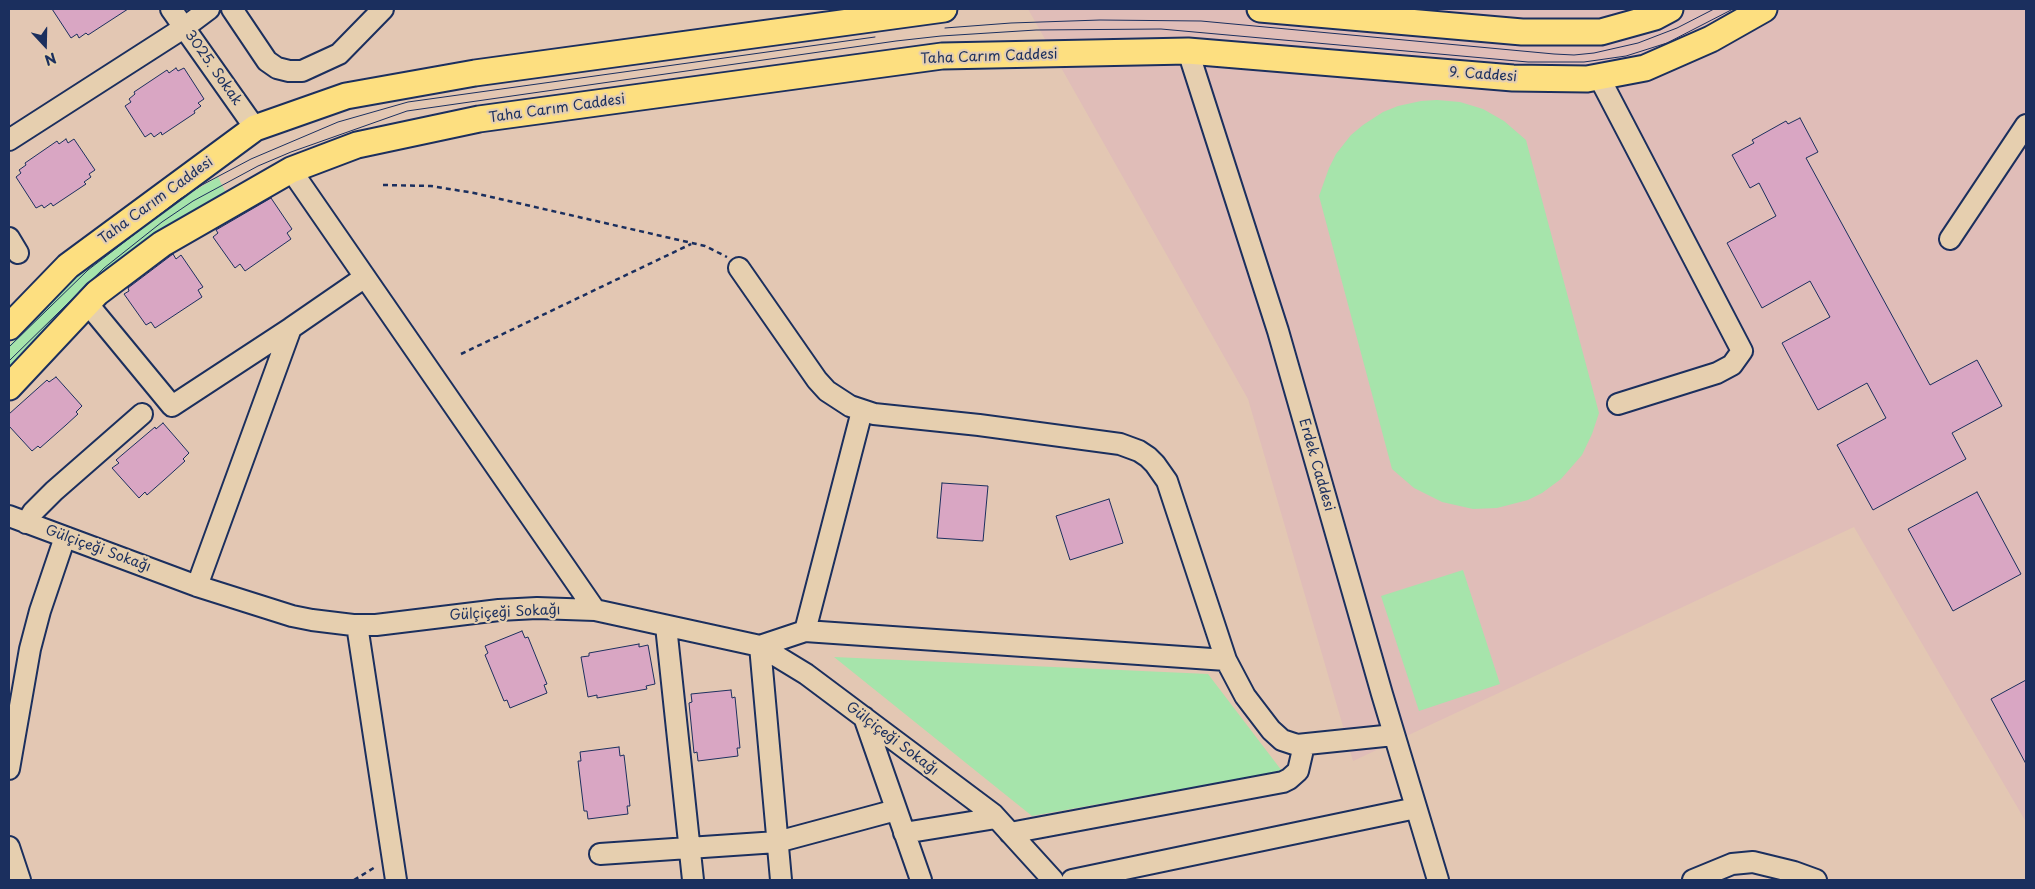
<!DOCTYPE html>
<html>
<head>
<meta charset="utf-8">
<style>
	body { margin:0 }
	#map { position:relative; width:2035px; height:889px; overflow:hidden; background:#e3c7b3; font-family:"Playpen Sans",sans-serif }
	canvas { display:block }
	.frame { position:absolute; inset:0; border:10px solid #1b2f5e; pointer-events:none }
	.north { position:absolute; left:20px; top:20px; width:50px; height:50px; -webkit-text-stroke:4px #e6cfaf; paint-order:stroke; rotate:159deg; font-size:14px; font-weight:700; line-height:20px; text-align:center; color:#1b2f5e }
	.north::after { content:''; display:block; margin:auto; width:18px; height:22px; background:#1b2f5e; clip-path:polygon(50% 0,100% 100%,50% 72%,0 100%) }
</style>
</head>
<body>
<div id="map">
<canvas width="2035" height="889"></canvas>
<div class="frame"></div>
<div class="north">N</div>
</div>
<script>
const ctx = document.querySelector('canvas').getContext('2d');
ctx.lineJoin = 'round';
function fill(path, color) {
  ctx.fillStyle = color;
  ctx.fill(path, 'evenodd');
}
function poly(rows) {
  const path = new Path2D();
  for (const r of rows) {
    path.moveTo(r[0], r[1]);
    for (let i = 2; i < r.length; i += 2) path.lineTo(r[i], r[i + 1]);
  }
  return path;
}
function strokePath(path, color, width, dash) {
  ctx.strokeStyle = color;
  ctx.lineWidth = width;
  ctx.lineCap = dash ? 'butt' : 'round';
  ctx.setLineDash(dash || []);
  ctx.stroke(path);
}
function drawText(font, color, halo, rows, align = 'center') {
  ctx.font = font + ' "Playpen Sans",sans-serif';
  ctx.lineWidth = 4.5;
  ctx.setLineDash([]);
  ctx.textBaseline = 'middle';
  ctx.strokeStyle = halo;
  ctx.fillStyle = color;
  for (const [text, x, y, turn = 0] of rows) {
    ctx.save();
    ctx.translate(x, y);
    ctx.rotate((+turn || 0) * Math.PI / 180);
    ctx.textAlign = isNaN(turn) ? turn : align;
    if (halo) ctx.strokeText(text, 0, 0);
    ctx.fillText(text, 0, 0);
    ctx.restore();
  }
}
const built = poly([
	[1028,9,2026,9,2026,822,1854,527,1353,761,1248,399]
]);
const green = poly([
	[1437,100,1460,102,1483,109,1504,121,1526,140,1599,413,1592,434,1582,455,1561,479,1542,493,1528,500,1497,508,1473,509,1442,502,1414,488,1392,469,1319,196,1329,168,1336,154,1351,135,1363,125,1383,112,1398,106,1421,101],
	[218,177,226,193,190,213,156,236,9,374,9,345,76,277,102,254,173,203],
	[1463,570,1500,684,1419,711,1381,596],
	[834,657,1208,674,1282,771,1032,816]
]);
const building = poly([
	[52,9,128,9,88,35,86,33,79,38,77,34,71,38,52,9],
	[176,68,178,71,184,68,204,99,198,103,201,106,194,111,195,113,162,135,161,132,154,137,151,133,145,137,125,106,131,102,129,99,135,94,134,92,167,70,169,73,176,68],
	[1800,118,1818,152,1806,158,1930,385,1977,360,2002,406,1952,433,1966,459,1873,510,1837,445,1886,418,1867,383,1818,410,1782,343,1830,317,1810,281,1762,308,1727,243,1776,216,1759,183,1750,188,1732,155,1754,143,1752,140,1786,121,1788,124,1800,118],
	[66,139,68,143,74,139,95,170,89,174,91,177,84,182,86,184,53,206,51,203,44,208,42,205,36,208,16,177,21,173,19,170,26,165,25,163,57,141,59,144,66,139],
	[271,198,292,229,287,233,291,239,245,271,240,264,235,268,213,237,218,233,216,230,271,198],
	[173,254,176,259,181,255,203,287,198,290,202,297,155,328,151,322,146,325,124,294,129,291,128,288,173,254],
	[56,377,82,406,76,412,78,414,66,425,40,448,38,446,32,451,9,426,9,414,47,380,49,382,56,377],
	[163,423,189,453,183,459,185,461,164,480,147,495,145,492,139,498,112,468,119,463,116,460,155,427,156,429,163,423],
	[942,483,988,486,983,541,937,538,942,483],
	[1977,492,2021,574,1953,611,1908,529,1977,492],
	[1109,499,1123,543,1070,560,1056,516,1109,499],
	[522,631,525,638,528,637,547,684,544,685,547,693,510,708,507,700,504,701,485,655,488,653,485,646,522,631],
	[639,644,639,647,648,645,655,684,646,686,647,689,597,698,597,695,588,697,581,657,589,656,589,653,639,644],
	[2026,680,2026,764,1991,699,2026,680],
	[731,690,732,698,735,697,740,748,737,748,738,756,698,761,697,752,694,753,689,703,692,702,691,694,731,690],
	[619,747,620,756,624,755,630,806,627,806,628,814,588,819,587,811,584,811,578,761,581,761,580,752,619,747]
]);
const path = poly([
	[383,185,431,186,474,193,705,246,727,257],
	[461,354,691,244],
	[354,880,377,866]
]);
const minor = poly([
	[171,9,255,128],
	[232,9,267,61,277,68,289,71,302,71,339,54,383,9],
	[1188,51,1278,331,1382,694,1438,880],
	[1599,77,1742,351,1732,365,1717,373,1618,404],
	[9,140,185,27,209,9],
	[291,170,595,610],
	[9,238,18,253],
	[1950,239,2026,125],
	[739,268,817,380,827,391,850,406,874,414,979,425,1120,444,1139,451,1148,457,1155,464,1167,481,1226,660,1245,696,1271,730,1282,740,1297,745,1394,735],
	[87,303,172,406,291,328,365,277],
	[9,516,197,586,292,616,312,620,353,625,376,625,499,610,537,608,595,610,760,646,806,674,993,814,1053,880],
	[26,523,33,512,54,491,142,414],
	[197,586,291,328],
	[357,625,396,880],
	[666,626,693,880],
	[805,631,862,411],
	[864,717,921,880],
	[9,769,30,649,40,611,65,537],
	[904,833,996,818],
	[1010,833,1283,782,1289,779,1298,771,1304,745],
	[9,847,20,880],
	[600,854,777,842,896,810],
	[781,880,760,646,805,631,1226,660],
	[1072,880,1416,808],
	[1693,880,1732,864,1753,862,1794,872,1816,880]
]);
const major = poly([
	[1260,9,1522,32,1601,32,1655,17,1670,9],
	[9,327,68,266,255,128,346,96,475,73,944,9],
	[9,387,97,293,162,244,291,170,357,145,479,119,942,56,1188,51,1513,78,1587,79,1645,68,1711,39,1764,9]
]);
const tram = poly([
	[945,28,1011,23,1100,20,1201,21,1554,54,1574,55,1594,53,1638,43,1677,28,1714,9],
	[9,347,88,270,180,199,202,185,251,159,338,122,408,102,875,37],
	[9,361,104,268,162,222,193,201,258,166,291,152,407,111,896,41,941,36,1036,30,1161,29,1528,62,1584,62,1626,56,1667,43,1733,9]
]);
const streetNames = [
	["Taha Carım Caddesi",989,57,-2],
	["3025. Sokak",213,68,55],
	["9. Caddesi",1483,75,4],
	["Taha Carım Caddesi",557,109,-8],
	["Taha Carım Caddesi",156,201,-36],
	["Erdek Caddesi",1316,465,74],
	["Gülçiçeği Sokağı",98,549,20],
	["Gülçiçeği Sokağı",505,613,-3],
	["Gülçiçeği Sokağı",892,739,37]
];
fill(built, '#e0bdb8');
fill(green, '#a6e4ab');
fill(building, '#d9a6c3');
strokePath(building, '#1b2f5e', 1);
strokePath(minor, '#1b2f5e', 24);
strokePath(major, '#1b2f5e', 29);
strokePath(path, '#1b2f5e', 2.5, [5, 4]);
strokePath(minor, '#e6cfaf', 20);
strokePath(major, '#fddf80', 25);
strokePath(tram, '#1b2f5e', 1);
drawText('14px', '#1b2f5e', '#e6cfaf', streetNames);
</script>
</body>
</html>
